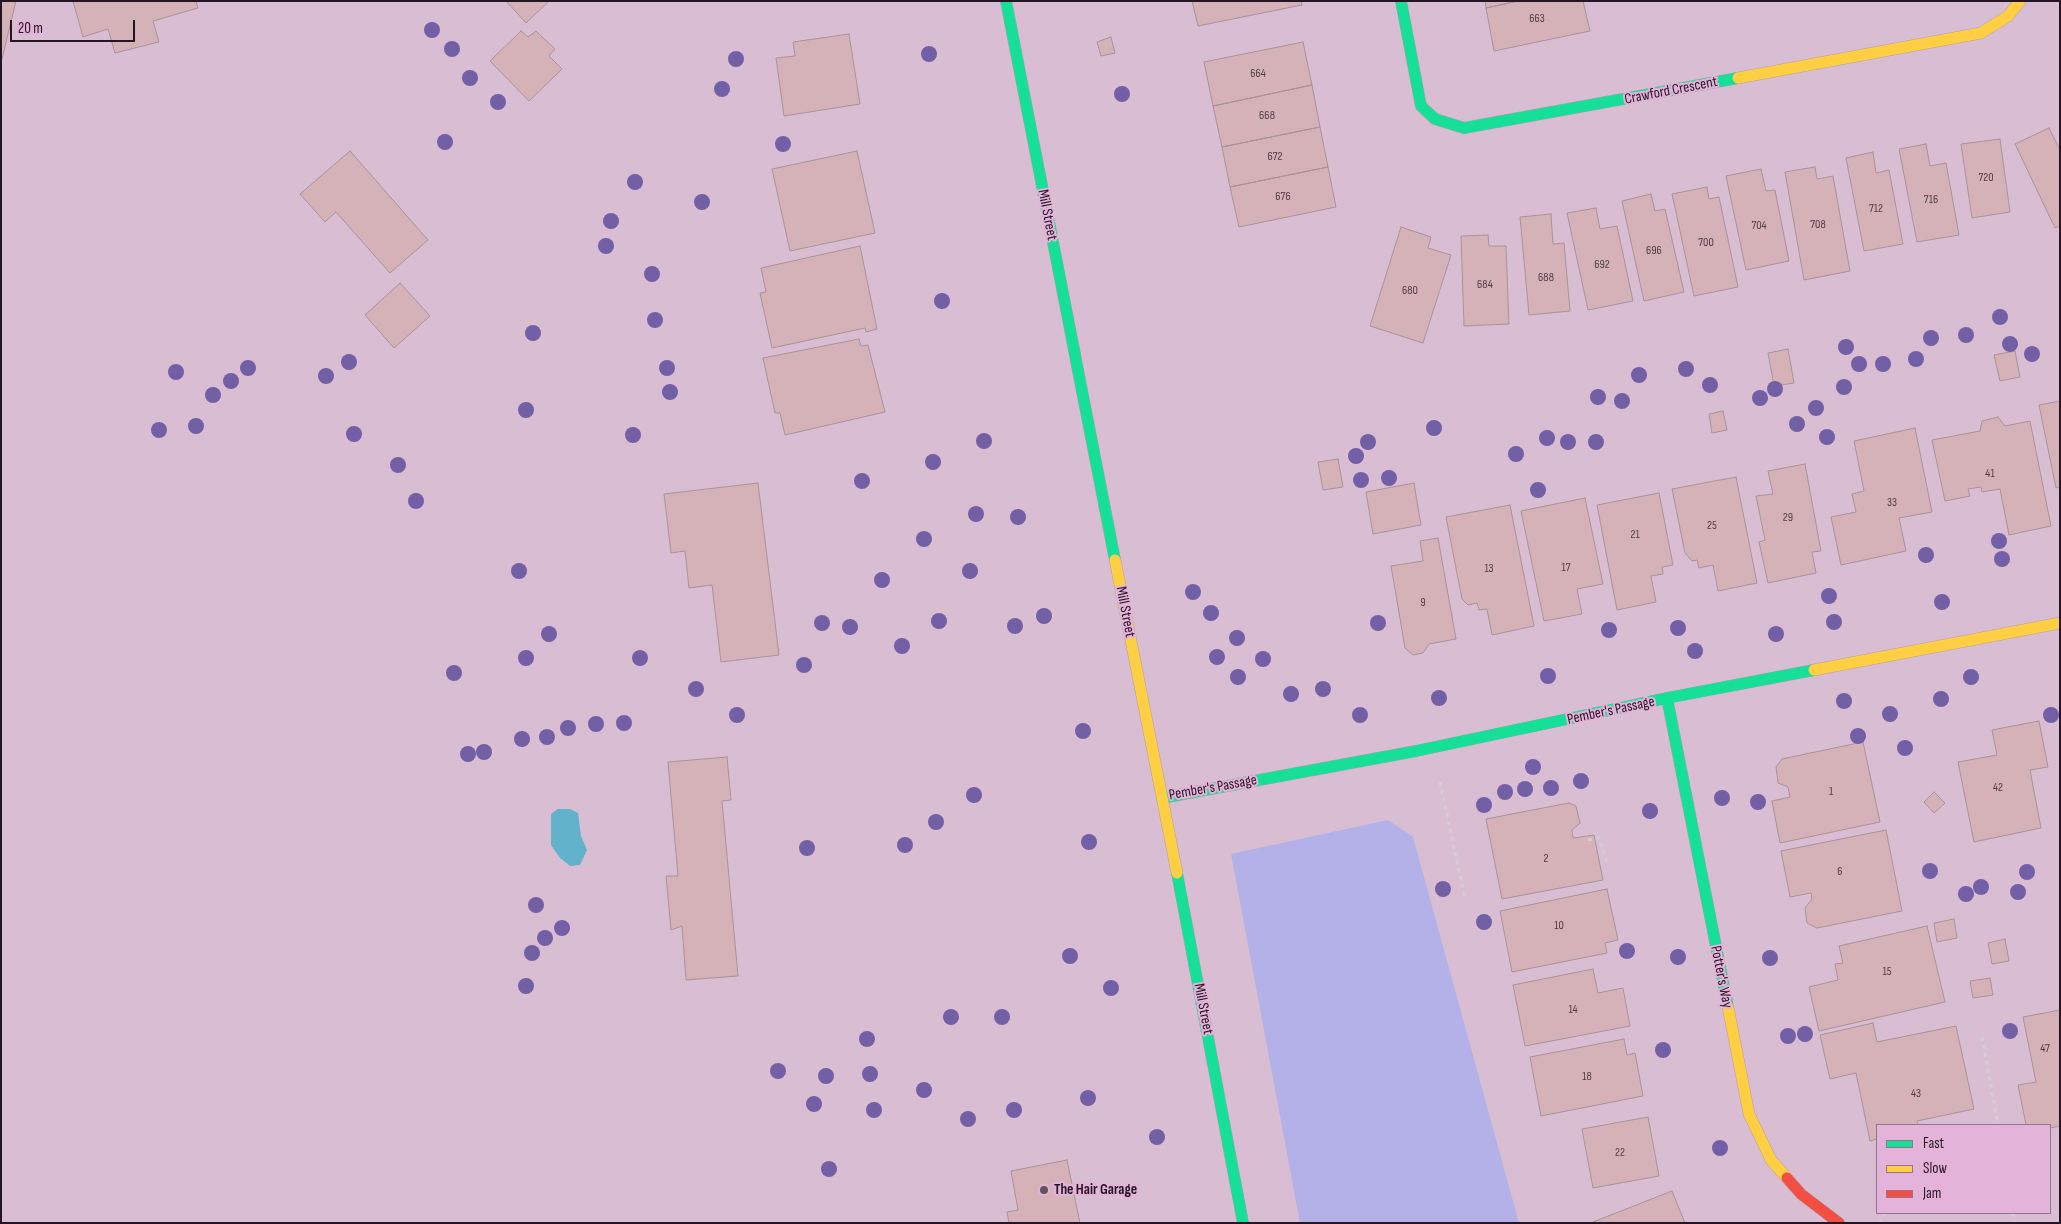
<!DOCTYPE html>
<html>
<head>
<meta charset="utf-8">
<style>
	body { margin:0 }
	#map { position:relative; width:2061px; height:1224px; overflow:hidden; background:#d9bed3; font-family:"Sofia Sans Condensed",sans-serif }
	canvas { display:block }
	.frame { position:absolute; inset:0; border:2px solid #251422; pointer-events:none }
	.legend { position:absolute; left:1876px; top:1124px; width:175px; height:90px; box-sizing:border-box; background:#e4b3d9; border:1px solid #987390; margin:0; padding:6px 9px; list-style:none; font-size:15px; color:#251422 }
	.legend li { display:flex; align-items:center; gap:10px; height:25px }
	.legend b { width:25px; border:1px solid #987390 }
	.scale { position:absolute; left:10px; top:20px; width:125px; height:22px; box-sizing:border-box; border:2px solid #251422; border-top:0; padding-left:6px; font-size:15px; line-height:18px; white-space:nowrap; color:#251422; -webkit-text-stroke:4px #e4b3d9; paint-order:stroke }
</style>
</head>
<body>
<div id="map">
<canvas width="2061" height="1224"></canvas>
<div class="frame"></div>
<ul class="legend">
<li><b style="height:6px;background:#16e098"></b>Fast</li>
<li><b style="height:6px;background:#ffcf43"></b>Slow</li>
<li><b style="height:6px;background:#f24e42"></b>Jam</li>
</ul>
<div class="scale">20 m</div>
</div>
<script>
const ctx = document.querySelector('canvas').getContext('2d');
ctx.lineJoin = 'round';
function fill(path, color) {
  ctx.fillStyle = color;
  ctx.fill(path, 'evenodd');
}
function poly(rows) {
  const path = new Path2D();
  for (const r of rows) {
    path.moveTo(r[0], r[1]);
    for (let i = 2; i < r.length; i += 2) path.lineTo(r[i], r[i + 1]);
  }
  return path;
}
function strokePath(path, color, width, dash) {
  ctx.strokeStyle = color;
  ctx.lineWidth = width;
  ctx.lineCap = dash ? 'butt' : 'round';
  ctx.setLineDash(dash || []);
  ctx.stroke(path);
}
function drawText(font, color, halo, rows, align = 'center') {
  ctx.font = font + ' "Sofia Sans Condensed",sans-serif';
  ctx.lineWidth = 4;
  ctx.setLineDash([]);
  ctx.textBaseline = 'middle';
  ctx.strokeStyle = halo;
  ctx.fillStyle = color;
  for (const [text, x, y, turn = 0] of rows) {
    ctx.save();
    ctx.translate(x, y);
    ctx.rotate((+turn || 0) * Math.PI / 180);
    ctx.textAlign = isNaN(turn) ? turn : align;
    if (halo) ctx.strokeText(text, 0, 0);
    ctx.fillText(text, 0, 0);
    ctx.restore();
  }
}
const green = poly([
	[1388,820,1413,837,1519,1223,1300,1223,1231,854]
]);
const water = poly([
	[558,809,570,809,578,813,581,836,587,850,580,865,570,866,560,858,551,845,551,814]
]);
const building = poly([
	[1,1,16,1,2,59,1,59,1,1],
	[73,1,196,1,198,8,153,21,159,42,115,53,108,29,83,37,73,1],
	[506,1,549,1,526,23,506,1],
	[1192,1,1301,1,1302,5,1198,26,1192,1],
	[1485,1,1518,1,1486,8,1485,1],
	[1518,1,1583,1,1590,31,1494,51,1486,8,1518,1],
	[521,31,528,37,536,31,555,49,549,56,562,69,529,101,490,61,521,31],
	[849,34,860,104,784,116,776,58,795,56,793,42,849,34],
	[1111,37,1115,53,1101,56,1097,42,1111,37],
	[1303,42,1312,85,1213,106,1204,62,1303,42],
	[1312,85,1320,127,1222,147,1213,106,1312,85],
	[1320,127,1328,167,1230,187,1222,147,1320,127],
	[2049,128,2060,150,2060,226,2055,228,2015,144,2049,128],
	[2000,139,2010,212,1972,218,1961,144,2000,139],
	[1926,144,1930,166,1946,163,1959,235,1917,242,1899,149,1926,144],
	[350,151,428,240,390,273,336,212,325,222,300,194,350,151],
	[857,151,875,233,790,251,772,169,857,151],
	[1873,152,1876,173,1889,170,1903,244,1864,251,1846,158,1873,152],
	[1328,167,1336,207,1239,227,1230,187,1328,167],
	[1815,167,1817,179,1833,176,1850,271,1804,280,1785,172,1815,167],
	[1761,169,1766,191,1775,190,1789,261,1746,270,1726,176,1761,169],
	[1707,187,1709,199,1719,197,1738,287,1694,296,1672,194,1707,187],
	[1651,194,1655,211,1665,209,1684,292,1644,301,1622,201,1651,194],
	[1596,208,1600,229,1617,226,1633,301,1588,310,1567,213,1596,208],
	[1551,214,1553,244,1564,243,1570,311,1529,315,1520,217,1551,214],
	[1401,227,1431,237,1428,248,1451,255,1423,343,1370,326,1401,227],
	[1488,235,1489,246,1506,246,1509,324,1464,326,1461,236,1488,235],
	[860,246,877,329,866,332,865,328,772,348,760,293,766,292,761,268,860,246],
	[400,283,430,316,394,348,365,315,400,283],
	[859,339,861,346,868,345,885,412,785,435,780,413,775,413,763,358,859,339],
	[1788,349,1794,383,1774,386,1768,353,1788,349],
	[2015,351,2020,377,2000,381,1994,355,2015,351],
	[2060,401,2060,487,2056,488,2039,405,2060,401],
	[1723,411,1727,430,1712,433,1709,414,1723,411],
	[1998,417,2005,426,2030,421,2051,526,2009,535,2000,489,1982,492,1981,487,1968,489,1970,496,1945,501,1932,440,1980,431,1982,421,1998,417],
	[1915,428,1932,512,1899,518,1906,551,1841,565,1831,517,1856,512,1852,494,1864,491,1854,441,1915,428],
	[1338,459,1343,487,1323,490,1318,462,1338,459],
	[1805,464,1821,551,1812,552,1816,573,1768,583,1759,542,1765,540,1756,496,1773,494,1768,471,1805,464],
	[1736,477,1757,583,1718,591,1713,565,1699,568,1697,560,1692,561,1685,553,1672,489,1736,477],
	[758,483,779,655,721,662,712,585,689,588,685,551,671,553,664,494,758,483],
	[1414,483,1421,525,1373,534,1366,492,1414,483],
	[1659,493,1673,565,1662,567,1663,574,1651,576,1656,602,1617,610,1597,505,1659,493],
	[1585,498,1603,584,1577,589,1582,614,1544,621,1521,511,1585,498],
	[1510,505,1534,626,1492,635,1487,609,1479,610,1477,603,1468,605,1462,599,1446,517,1510,505],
	[1438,538,1456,639,1429,644,1423,653,1413,655,1405,648,1391,566,1423,561,1420,541,1438,538],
	[2039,721,2048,767,2030,770,2041,828,1974,842,1958,762,1997,755,1992,730,2039,721],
	[1863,742,1880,822,1780,843,1772,801,1790,797,1788,787,1778,783,1776,767,1782,759,1863,742],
	[727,757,731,800,722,801,738,976,686,980,682,926,671,930,666,876,678,876,668,762,727,757],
	[1934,792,1945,803,1934,813,1924,802,1934,792],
	[1569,803,1576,806,1580,823,1572,830,1573,838,1594,835,1603,880,1502,899,1486,819,1569,803],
	[1886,830,1902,911,1817,928,1807,923,1805,908,1812,899,1811,893,1790,897,1781,851,1886,830],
	[1607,889,1618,940,1605,943,1607,953,1512,972,1500,911,1607,889],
	[1954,919,1957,938,1937,942,1934,923,1954,919],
	[1927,926,1945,1002,1819,1031,1809,987,1838,980,1835,964,1843,963,1839,946,1927,926],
	[2005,939,2009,961,1992,964,1988,943,2005,939],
	[1593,969,1598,993,1623,988,1630,1026,1525,1046,1513,985,1593,969],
	[1990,978,1993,995,1973,998,1970,981,1990,978],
	[2060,1010,2060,1126,2050,1128,2050,1125,2026,1125,2018,1085,2036,1082,2023,1017,2060,1010],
	[1873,1023,1877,1042,1956,1026,1974,1109,1917,1121,1918,1125,1877,1125,1877,1139,1870,1141,1856,1073,1830,1079,1820,1035,1873,1023],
	[1624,1039,1627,1055,1635,1053,1643,1096,1541,1116,1530,1057,1624,1039],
	[1648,1117,1659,1176,1593,1188,1582,1129,1648,1117],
	[1067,1160,1080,1223,1009,1223,1007,1212,1018,1210,1011,1171,1067,1160],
	[1672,1191,1685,1223,1593,1223,1593,1222,1672,1191]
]);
const path = poly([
	[1440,782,1465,899],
	[1588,840,1599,838,1607,864],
	[1982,1037,1998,1125],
	[2013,1213,2015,1223],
	[1880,1223,1884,1213]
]);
const fast = poly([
	[1006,1,1115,560],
	[1401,1,1421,106,1435,119,1464,128,1738,78],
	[1667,698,1728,1007],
	[1162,798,1416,751,1667,698,1814,670],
	[1177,873,1243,1223]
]);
const slow = poly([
	[1738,78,1981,33,2008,16,2020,1],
	[1115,560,1177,873],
	[1814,670,2060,623],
	[1728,1007,1749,1114,1771,1160,1787,1178]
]);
const jam = poly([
	[1787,1178,1801,1194,1839,1223]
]);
const trees = [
	[432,30],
	[452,49],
	[929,54],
	[736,59],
	[470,78],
	[722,89],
	[1122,94],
	[498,102],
	[445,142],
	[783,144],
	[635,182],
	[702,202],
	[611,221],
	[606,246],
	[652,274],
	[942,301],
	[2000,317],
	[655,320],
	[533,333],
	[1966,335],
	[1931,338],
	[2010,344],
	[1846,347],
	[2032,354],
	[1916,359],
	[349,362],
	[1859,364],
	[1883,364],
	[248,368],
	[667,368],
	[1686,369],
	[176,372],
	[1639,375],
	[326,376],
	[231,381],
	[1710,385],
	[1844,387],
	[1775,389],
	[670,392],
	[213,395],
	[1598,397],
	[1760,398],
	[1622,401],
	[1816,408],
	[526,410],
	[1797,424],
	[196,426],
	[1434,428],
	[159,430],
	[354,434],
	[633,435],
	[1827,437],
	[1547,438],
	[984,441],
	[1368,442],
	[1568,442],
	[1596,442],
	[1516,454],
	[1356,456],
	[933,462],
	[398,465],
	[1389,478],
	[1361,480],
	[862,481],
	[1538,490],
	[416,501],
	[976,514],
	[1018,517],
	[924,539],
	[1999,541],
	[1926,555],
	[2002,559],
	[519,571],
	[970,571],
	[882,580],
	[1193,592],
	[1829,596],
	[1942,602],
	[1211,613],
	[1044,616],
	[939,621],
	[1834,622],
	[822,623],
	[1378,623],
	[1015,626],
	[850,627],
	[1678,628],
	[1609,630],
	[549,634],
	[1776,634],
	[1237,638],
	[902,646],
	[1695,651],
	[1217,657],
	[526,658],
	[640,658],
	[1263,659],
	[804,665],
	[454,673],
	[1548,676],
	[1238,677],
	[1971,677],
	[696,689],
	[1323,689],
	[1291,694],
	[1439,698],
	[1941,699],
	[1844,701],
	[1890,714],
	[737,715],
	[1360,715],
	[2051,715],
	[624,723],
	[596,724],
	[568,728],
	[1083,731],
	[1858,736],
	[547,737],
	[522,739],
	[1905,748],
	[484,752],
	[468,754],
	[1533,767],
	[1581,781],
	[1551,788],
	[1525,789],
	[1505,792],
	[974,795],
	[1722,798],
	[1758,802],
	[1484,805],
	[1650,811],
	[936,822],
	[1089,842],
	[905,845],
	[807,848],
	[1930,871],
	[2027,872],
	[1981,887],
	[1443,889],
	[2018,892],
	[1966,894],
	[536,905],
	[1484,922],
	[562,928],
	[545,938],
	[1627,951],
	[532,953],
	[1070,956],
	[1678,957],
	[1770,958],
	[526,986],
	[1111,988],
	[951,1017],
	[1002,1017],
	[2010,1031],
	[1805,1034],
	[1788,1036],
	[867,1039],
	[1663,1050],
	[778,1071],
	[870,1074],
	[826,1076],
	[924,1090],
	[1088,1098],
	[814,1104],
	[874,1110],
	[1014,1110],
	[968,1119],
	[1157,1137],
	[1720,1148],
	[829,1169]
];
const markers = [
	[1044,1190,5,"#645060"]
];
const numberNames = [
	["663",1537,19],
	["664",1258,74],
	["668",1267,116],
	["672",1275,157],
	["720",1986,178],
	["676",1283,197],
	["716",1931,200],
	["712",1876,209],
	["708",1818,225],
	["704",1759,226],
	["700",1706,243],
	["696",1654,251],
	["692",1602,265],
	["688",1546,278],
	["684",1485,285],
	["680",1410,291],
	["41",1990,474],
	["33",1892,503],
	["29",1788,518],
	["25",1712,526],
	["21",1635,535],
	["17",1566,568],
	["13",1489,569],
	["9",1423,603],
	["42",1998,788],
	["1",1831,792],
	["2",1546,859],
	["6",1840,872],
	["10",1559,926],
	["15",1887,972],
	["14",1573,1010],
	["47",2045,1049],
	["18",1587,1077],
	["43",1916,1094],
	["22",1620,1153]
];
const streetNames = [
	["Crawford Crescent",1671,91,-11],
	["Mill Street",1047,215,79],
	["Mill Street",1125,612,79],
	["Pember's Passage",1611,711,-12],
	["Pember's Passage",1213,788,-10],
	["Potter's Way",1721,977,79],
	["Mill Street",1203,1009,79]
];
const poiNames = [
	["The Hair Garage",1054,1190]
];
fill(green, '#b4b1e8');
fill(water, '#61b2ca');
fill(building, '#d4b2b7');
strokePath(building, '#a99299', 1);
strokePath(fast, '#b29eae', 12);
strokePath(slow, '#b29eae', 12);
strokePath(jam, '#b29eae', 12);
strokePath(path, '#d5cdd3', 3, [4, 4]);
strokePath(fast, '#16e098', 11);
strokePath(slow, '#ffcf43', 11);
strokePath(jam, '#f24e42', 11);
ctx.fillStyle = '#725fa5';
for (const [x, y] of trees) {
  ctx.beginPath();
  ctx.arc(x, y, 8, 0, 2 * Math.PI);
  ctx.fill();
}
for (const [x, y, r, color] of markers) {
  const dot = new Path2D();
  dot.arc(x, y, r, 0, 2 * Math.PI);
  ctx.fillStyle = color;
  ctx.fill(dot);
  strokePath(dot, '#e4b3d9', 2);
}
drawText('12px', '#513c47', null, numberNames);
drawText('15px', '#251422', '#e4b3d9', streetNames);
drawText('bold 15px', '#251422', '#e4b3d9', poiNames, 'left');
</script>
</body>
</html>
